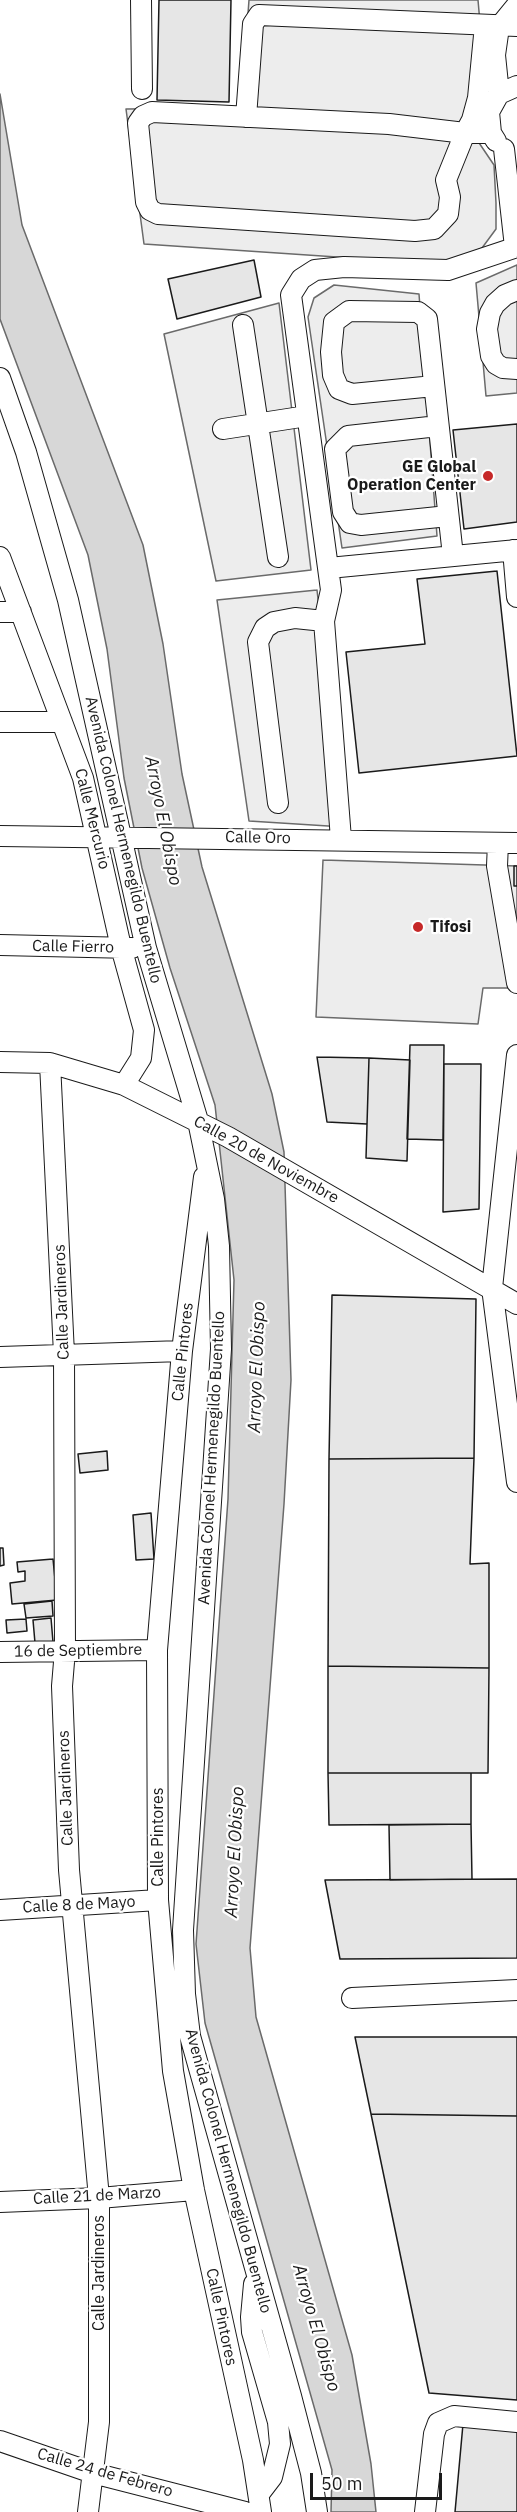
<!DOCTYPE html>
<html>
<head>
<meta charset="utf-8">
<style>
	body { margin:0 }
	#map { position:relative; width:517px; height:2512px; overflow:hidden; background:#fff; font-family:"IBM Plex Sans",sans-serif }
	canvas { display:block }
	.scale { position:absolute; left:310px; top:2473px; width:132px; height:27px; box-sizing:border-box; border:3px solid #1a1a1a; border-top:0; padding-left:8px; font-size:18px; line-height:21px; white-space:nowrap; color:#1a1a1a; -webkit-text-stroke:4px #fff; paint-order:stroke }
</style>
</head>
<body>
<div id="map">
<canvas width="517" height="2512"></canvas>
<div class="scale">50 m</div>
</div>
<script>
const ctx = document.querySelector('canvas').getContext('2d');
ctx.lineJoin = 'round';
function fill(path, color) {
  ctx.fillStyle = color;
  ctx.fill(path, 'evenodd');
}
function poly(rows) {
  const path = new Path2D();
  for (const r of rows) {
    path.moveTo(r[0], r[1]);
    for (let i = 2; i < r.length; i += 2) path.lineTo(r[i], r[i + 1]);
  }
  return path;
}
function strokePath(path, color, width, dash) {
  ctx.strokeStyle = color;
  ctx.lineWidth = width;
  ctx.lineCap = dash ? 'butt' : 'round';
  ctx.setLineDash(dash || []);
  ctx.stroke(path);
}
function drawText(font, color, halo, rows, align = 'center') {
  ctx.font = font + ' "IBM Plex Sans",sans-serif';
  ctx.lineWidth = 4.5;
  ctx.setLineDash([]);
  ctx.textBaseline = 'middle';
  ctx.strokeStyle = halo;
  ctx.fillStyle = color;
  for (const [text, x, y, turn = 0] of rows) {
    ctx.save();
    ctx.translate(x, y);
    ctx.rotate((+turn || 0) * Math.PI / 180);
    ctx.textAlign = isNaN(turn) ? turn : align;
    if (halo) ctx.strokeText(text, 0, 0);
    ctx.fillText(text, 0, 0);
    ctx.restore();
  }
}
const built = poly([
	[249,0,478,0,485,80,471,131,494,165,496,203,496,229,482,248,453,262,411,262,144,244,126,109,241,108,249,0],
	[517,265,517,393,486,396,476,283,517,265],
	[334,285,419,294,437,536,342,548,308,317,314,298,334,285],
	[279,303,311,570,216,581,164,334,279,303],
	[317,590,344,827,249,821,217,600,317,590],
	[323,860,517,866,517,988,483,988,478,1024,316,1017,323,860]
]);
const water = poly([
	[0,94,22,225,143,545,163,644,182,774,202,867,272,1094,284,1152,291,1380,284,1504,250,1948,256,2017,352,2355,371,2464,376,2512,331,2512,332,2470,205,2023,196,1944,228,1499,234,1280,215,1105,170,968,142,868,124,778,107,649,88,555,0,319,0,94]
]);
const building = poly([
	[159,0,231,0,229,102,157,100,159,0],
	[254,260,261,297,177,319,168,279,254,260],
	[517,424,517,522,464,529,453,430,517,424],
	[497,571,517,756,359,773,346,652,425,644,417,579,497,571],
	[514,866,517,866,517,886,514,886,514,866],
	[410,1045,444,1045,443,1140,407,1139,410,1045],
	[317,1057,369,1058,367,1124,327,1122,317,1057],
	[369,1058,410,1060,407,1161,366,1158,369,1058],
	[444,1064,481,1064,479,1209,443,1212,444,1064],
	[332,1295,476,1299,474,1458,329,1459,332,1295],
	[107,1451,108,1470,80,1473,78,1454,107,1451],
	[474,1458,470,1564,489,1563,489,1668,328,1666,329,1459,474,1458],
	[151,1513,154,1559,136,1560,133,1515,151,1513],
	[0,1548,3,1548,4,1565,0,1566,0,1548],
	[53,1559,57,1600,12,1604,10,1583,25,1581,25,1571,18,1572,17,1562,53,1559],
	[52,1601,53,1616,26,1618,24,1604,52,1601],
	[51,1618,53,1642,35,1643,33,1620,51,1618],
	[26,1619,27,1631,7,1633,6,1620,26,1619],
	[328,1666,489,1668,488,1773,328,1773,328,1666],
	[328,1773,471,1773,471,1824,329,1825,328,1773],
	[471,1824,472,1879,390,1880,389,1825,471,1824],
	[517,1879,517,1958,340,1959,325,1880,517,1879],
	[355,2037,517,2037,517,2116,371,2114,355,2037],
	[371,2114,517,2116,517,2400,429,2393,371,2114],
	[463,2424,517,2429,517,2512,455,2512,463,2424]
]);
const minor = poly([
	[141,0,142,89],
	[485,25,478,98,472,120,465,133,446,180,450,197,448,214,434,229,415,231,158,214,150,210,146,202,138,123,143,116,152,112,389,124,465,133,491,133],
	[499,94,495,55,499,27,517,5],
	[246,117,253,24,259,15,517,26],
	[496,141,491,133,489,112,499,94,517,86],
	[504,149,515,247],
	[517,290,505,295,495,304,490,313,487,329,491,356,496,364,503,368,517,369],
	[243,325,278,557],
	[0,378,26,452,68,600,146,948,198,1121,214,1199,219,1246,221,1349,183,1930,185,1994,190,2036,291,2396,311,2473,317,2512],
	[434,386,352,394,339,389,333,375,331,352,334,322,349,311,418,312,427,319,453,556],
	[438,426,348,436,335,449,343,512,350,523,361,525,448,516],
	[223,429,307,416],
	[513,550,517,597],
	[0,557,83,778,121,947,144,1030,141,1058,124,1085],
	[329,568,517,550],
	[0,612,21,612],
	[0,722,62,722],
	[278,803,258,642,265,628,274,622,295,618,324,621],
	[0,836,517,843],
	[341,839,324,621,331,590,291,295,301,279,315,270,344,267,448,270,517,247],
	[498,843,497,866,517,983],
	[0,945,132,948],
	[517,1055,492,1288,517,1482],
	[0,1062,50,1063,124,1085,228,1137,517,1304],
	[50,1063,64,1354,65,1650,62,1686,69,1870,99,2198,99,2422,88,2512],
	[204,1177,182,1351,157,1650,158,1900,173,2071,194,2190,253,2460,261,2512],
	[0,1357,182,1351],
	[0,1652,157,1650],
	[0,1910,158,1900],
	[352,1998,517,1990],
	[0,2202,99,2198,194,2190],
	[254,2284,251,2317,252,2332,278,2422,280,2444,272,2477,259,2494],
	[0,2441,93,2473,245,2512],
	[425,2512,434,2434,438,2423,454,2416,517,2422]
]);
const markers = [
	[488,476,6,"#c62828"],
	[418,927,6,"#c62828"]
];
const poiNames = [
	["GE Global",476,467],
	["Operation Center",476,485],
	["Tifosi",430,927,"left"]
];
const streetNames = [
	["Calle Mercurio",92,819,76],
	["Calle Oro",258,838,1],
	["Avenida Colonel Hermenegildo Buentello",123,840,77],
	["Calle Fierro",73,947,1],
	["Calle 20 de Noviembre",266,1160,29],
	["Calle Jardineros",62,1302,-92],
	["Calle Pintores",183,1352,-84],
	["Avenida Colonel Hermenegildo Buentello",212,1458,-87],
	["16 de Septiembre",78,1651,-1],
	["Calle Jardineros",66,1788,-92],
	["Calle Pintores",158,1837,-90],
	["Calle 8 de Mayo",79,1905,-3],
	["Avenida Colonel Hermenegildo Buentello",228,2171,75],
	["Calle 21 de Marzo",97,2196,-3],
	["Calle Jardineros",99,2273,-90],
	["Calle Pintores",221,2317,78],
	["Calle 24 de Febrero",105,2473,16]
];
const waterNames = [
	["Arroyo El Obispo",163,821,79],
	["Arroyo El Obispo",257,1367,-88],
	["Arroyo El Obispo",235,1852,-87],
	["Arroyo El Obispo",316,2328,74]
];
fill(built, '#ededed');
strokePath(built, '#6a6a6a', 1.5);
fill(water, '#d7d7d7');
strokePath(water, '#6a6a6a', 1.5);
fill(building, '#e6e6e6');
strokePath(building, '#1a1a1a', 1.5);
strokePath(minor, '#1a1a1a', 22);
strokePath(minor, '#fff', 20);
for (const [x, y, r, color] of markers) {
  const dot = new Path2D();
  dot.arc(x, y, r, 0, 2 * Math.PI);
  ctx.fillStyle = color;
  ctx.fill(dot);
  strokePath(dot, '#fff', 2);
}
drawText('bold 16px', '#1a1a1a', '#fff', poiNames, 'right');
drawText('16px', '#1a1a1a', '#fff', streetNames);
drawText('italic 18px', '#1a1a1a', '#fff', waterNames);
</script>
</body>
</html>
